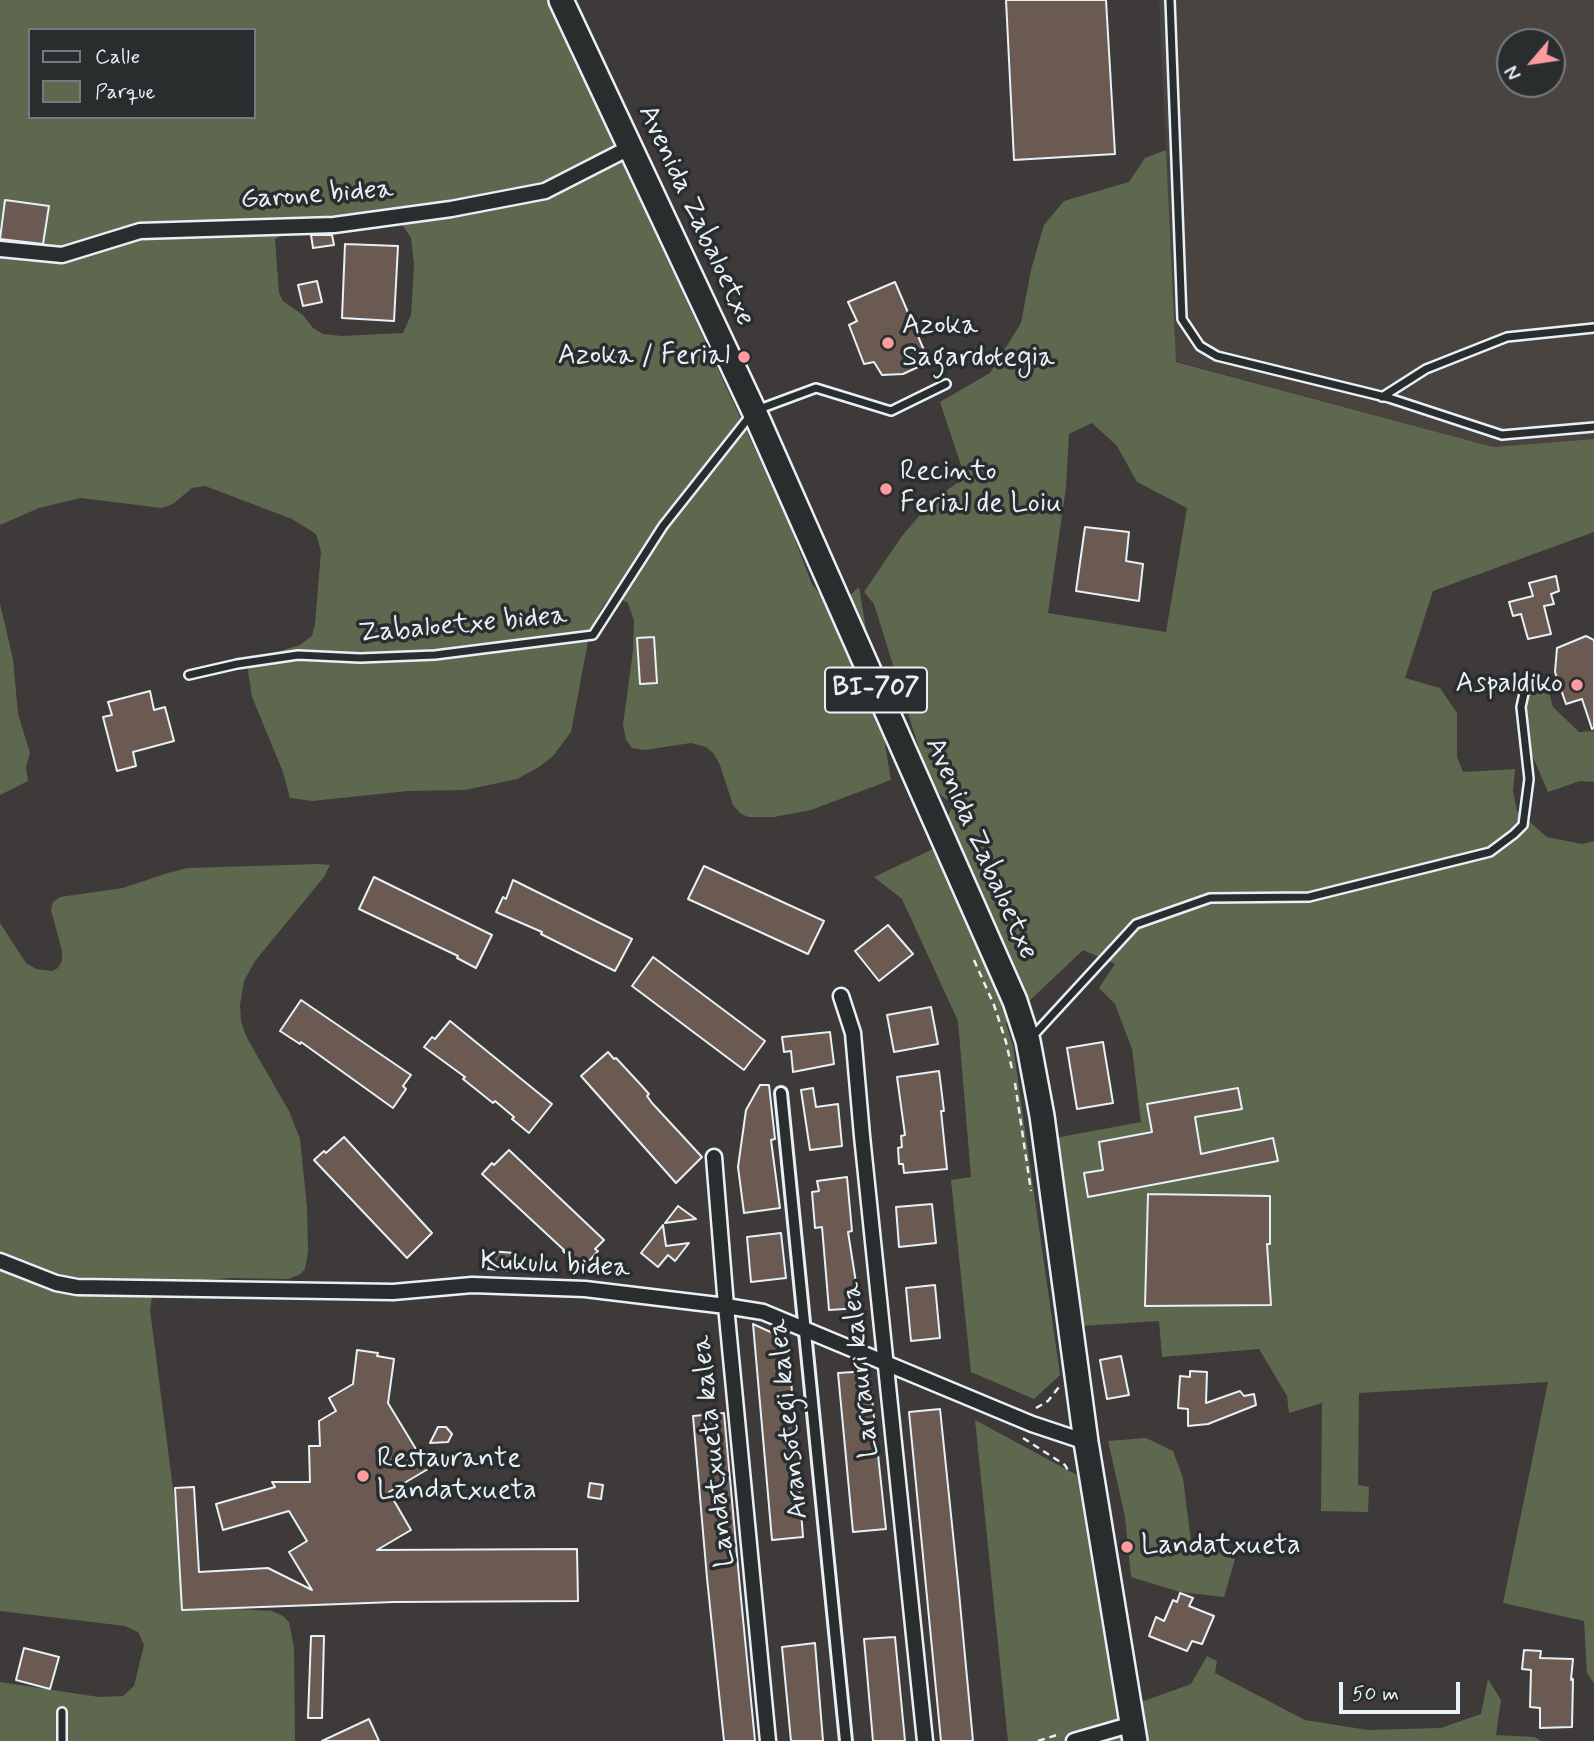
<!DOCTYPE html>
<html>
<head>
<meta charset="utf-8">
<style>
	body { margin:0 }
	#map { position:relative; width:1594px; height:1741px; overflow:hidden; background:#3d3a39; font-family:Mynerve,sans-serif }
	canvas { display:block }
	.legend { position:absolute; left:28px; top:28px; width:228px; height:91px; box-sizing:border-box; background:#2a2d2e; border:2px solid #767b7f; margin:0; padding:9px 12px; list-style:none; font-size:21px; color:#e8f1f8 }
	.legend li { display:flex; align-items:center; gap:14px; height:35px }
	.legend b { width:35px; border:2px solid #767b7f }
	.north { position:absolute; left:1496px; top:28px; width:70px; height:70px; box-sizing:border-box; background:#2a2d2e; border:2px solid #767b7f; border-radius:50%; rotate:241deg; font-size:19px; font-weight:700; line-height:28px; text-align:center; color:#e8f1f8 }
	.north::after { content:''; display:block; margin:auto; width:24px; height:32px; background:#ff9aa2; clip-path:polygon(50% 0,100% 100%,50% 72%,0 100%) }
	.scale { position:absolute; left:1339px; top:1682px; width:121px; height:32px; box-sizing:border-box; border:4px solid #e8f1f8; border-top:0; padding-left:9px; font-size:21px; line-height:24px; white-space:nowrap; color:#e8f1f8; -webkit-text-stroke:5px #2a2d2e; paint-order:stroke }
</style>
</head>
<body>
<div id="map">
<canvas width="1594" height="1741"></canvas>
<ul class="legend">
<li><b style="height:9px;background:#2a2d2e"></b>Calle</li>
<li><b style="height:19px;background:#5e684f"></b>Parque</li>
</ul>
<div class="north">N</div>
<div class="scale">50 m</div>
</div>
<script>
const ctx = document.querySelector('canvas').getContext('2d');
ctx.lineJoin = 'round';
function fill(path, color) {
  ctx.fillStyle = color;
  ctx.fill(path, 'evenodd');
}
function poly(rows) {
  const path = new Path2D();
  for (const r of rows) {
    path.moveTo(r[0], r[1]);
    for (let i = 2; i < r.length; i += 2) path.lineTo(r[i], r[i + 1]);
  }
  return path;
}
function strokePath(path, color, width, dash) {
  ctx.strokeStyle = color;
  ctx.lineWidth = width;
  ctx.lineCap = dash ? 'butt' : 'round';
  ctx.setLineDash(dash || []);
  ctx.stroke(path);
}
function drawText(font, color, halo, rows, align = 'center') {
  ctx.font = font + ' Mynerve,sans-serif';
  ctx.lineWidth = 7;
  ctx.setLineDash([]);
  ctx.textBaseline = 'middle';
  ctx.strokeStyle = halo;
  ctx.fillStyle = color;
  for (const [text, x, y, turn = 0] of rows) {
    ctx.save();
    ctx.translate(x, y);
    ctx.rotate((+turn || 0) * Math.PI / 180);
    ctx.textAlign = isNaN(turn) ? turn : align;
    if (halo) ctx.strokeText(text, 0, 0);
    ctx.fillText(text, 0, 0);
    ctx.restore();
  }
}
const built = poly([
	[1159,0,1594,0,1594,439,1493,447,1176,361],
	[1510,42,1552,42,1552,84,1510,84]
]);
const green = poly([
	[0,0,547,0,785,514,812,584,827,603,846,599,859,587,891,780,811,810,774,817,748,817,740,813,733,805,720,765,714,754,706,747,691,743,645,750,632,748,626,740,623,725,633,651,634,621,628,603,617,597,608,600,603,606,590,631,571,732,553,756,539,767,517,779,465,790,408,791,312,801,290,798,283,772,252,697,248,671,250,663,257,658,300,645,312,636,315,624,321,551,316,534,292,519,205,486,192,488,173,504,162,508,81,498,39,508,0,525],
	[30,30,254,30,254,117,30,117],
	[398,223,403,226,411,238,414,264,411,315,403,333,342,336,323,334,313,328,303,315,283,301,279,293,275,239,292,229],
	[1166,150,1176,362,1493,447,1594,439,1594,532,1433,591,1405,678,1440,688,1457,713,1457,757,1463,772,1515,769,1513,791,1517,811,1547,837,1582,844,1594,841,1594,1683,1587,1673,1584,1621,1503,1603,1548,1382,1359,1393,1358,1485,1369,1487,1368,1512,1321,1511,1322,1403,1289,1413,1287,1396,1259,1349,1162,1357,1159,1321,1081,1326,1055,1138,1141,1122,1132,1049,1115,1004,1099,988,1115,964,1083,950,1006,1023,1013,1046,1060,1375,1034,1399,971,1372,951,1180,971,1177,958,1021,902,899,874,877,933,849,953,805,931,787,874,604,864,592,902,536,931,502,965,477,940,402,990,373,1021,323,1031,270,1044,225,1064,201,1129,182,1145,158],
	[1092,423,1117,446,1137,482,1187,508,1166,632,1048,613,1066,487,1069,434],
	[0,604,13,659,18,714,30,753,26,767,28,781,0,795],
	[1546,681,1553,707,1579,732,1594,731,1594,782,1580,781,1548,792,1520,727,1522,689],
	[319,864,330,865,324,877,255,961,244,981,240,1005,241,1022,247,1038,289,1111,300,1139,307,1207,308,1252,305,1269,299,1275,288,1279,230,1278,165,1283,153,1291,150,1310,177,1520,180,1570,184,1589,218,1608,272,1611,283,1616,289,1622,294,1648,295,1741,0,1741,0,1682,99,1697,123,1696,134,1686,144,1645,138,1632,125,1626,0,1611,0,923,26,963,36,969,52,971,58,968,62,961,62,951,51,910,53,902,60,897,123,888,168,873,188,868],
	[975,1420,1077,1475,1116,1711,1191,1684,1207,1656,1217,1661,1215,1673,1305,1720,1368,1730,1441,1728,1481,1714,1488,1679,1501,1700,1496,1735,1535,1737,1541,1741,1008,1741],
	[1146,1438,1173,1451,1183,1478,1191,1542,1237,1552,1224,1597,1180,1592,1131,1577,1125,1517,1108,1441]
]);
const building = poly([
	[1006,0,1106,0,1115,154,1014,160,1006,0],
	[5,200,49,206,43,244,0,239,5,200],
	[311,235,332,235,334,245,313,248,311,235],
	[345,244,398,246,394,321,342,318,345,244],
	[317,281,322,302,303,306,298,285,317,281],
	[895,282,929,362,903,374,882,375,874,362,864,364,849,325,857,321,848,302,895,282],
	[1085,527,1129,532,1126,561,1143,564,1139,601,1076,591,1085,527],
	[1556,576,1559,591,1551,594,1554,604,1544,606,1551,634,1528,639,1521,614,1513,616,1509,602,1533,596,1529,583,1556,576],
	[1586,636,1594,640,1594,728,1592,729,1582,699,1566,704,1555,672,1557,648,1586,636],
	[654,637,657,683,640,684,637,638,654,637],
	[150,691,154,710,165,707,174,741,133,752,136,766,117,771,103,717,112,715,108,702,150,691],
	[704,866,824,921,808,954,688,899,704,866],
	[374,877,492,935,476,968,457,958,458,956,359,909,374,877],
	[513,880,632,939,615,971,541,934,542,932,496,912,503,897,506,899,513,880],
	[888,925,913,954,879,981,855,951,888,925],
	[653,957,765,1041,744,1070,632,986,653,957],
	[301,1000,411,1075,403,1086,406,1089,393,1108,301,1042,300,1044,280,1031,301,1000],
	[931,1007,938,1044,894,1052,887,1015,931,1007],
	[450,1021,552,1104,529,1133,512,1119,514,1117,495,1101,493,1103,463,1079,465,1077,424,1047,432,1037,435,1039,450,1021],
	[830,1032,834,1064,793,1072,791,1051,784,1052,782,1037,830,1032],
	[1103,1042,1113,1103,1077,1109,1067,1048,1103,1042],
	[608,1052,614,1059,616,1058,641,1085,649,1094,647,1096,652,1103,702,1157,676,1183,581,1076,608,1052],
	[939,1071,944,1111,941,1111,947,1169,904,1173,903,1164,899,1164,898,1148,902,1147,901,1136,905,1135,897,1077,939,1071],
	[760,1085,769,1085,775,1139,771,1140,780,1208,744,1213,738,1167,746,1110,760,1085],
	[813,1088,816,1107,838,1104,842,1146,810,1150,801,1090,813,1088],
	[1238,1088,1242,1109,1195,1117,1201,1154,1273,1138,1278,1161,1088,1197,1084,1173,1103,1170,1099,1142,1152,1132,1147,1104,1238,1088],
	[344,1137,432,1233,407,1258,314,1160,324,1151,326,1153,344,1137],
	[509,1150,604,1240,595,1249,598,1251,582,1269,563,1251,564,1250,482,1174,492,1163,494,1165,509,1150],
	[847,1177,852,1231,848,1232,860,1308,829,1310,822,1227,815,1228,812,1192,819,1191,817,1181,847,1177],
	[1148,1194,1270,1196,1270,1244,1267,1244,1271,1305,1145,1306,1148,1194],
	[932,1204,936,1243,899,1247,896,1207,932,1204],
	[678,1206,696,1219,665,1223,678,1206],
	[663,1225,666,1246,689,1243,675,1261,668,1255,658,1267,641,1253,663,1225],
	[781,1233,786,1278,751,1282,747,1237,781,1233],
	[490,1251,514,1253,512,1271,488,1269,490,1251],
	[935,1285,940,1338,911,1341,906,1288,935,1285],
	[753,1324,788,1340,803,1537,772,1540,753,1324],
	[357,1350,378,1353,377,1356,394,1359,388,1403,428,1469,389,1492,411,1530,377,1550,577,1549,578,1601,394,1602,182,1610,175,1488,194,1487,199,1572,268,1568,312,1590,289,1552,307,1541,289,1511,223,1530,216,1504,275,1487,272,1482,310,1482,309,1446,320,1446,319,1421,336,1411,329,1398,353,1384,357,1350],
	[1121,1356,1129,1395,1107,1399,1100,1360,1121,1356],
	[869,1371,886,1529,853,1532,838,1373,869,1371],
	[1190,1371,1207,1372,1206,1403,1240,1391,1244,1396,1254,1394,1256,1405,1208,1424,1188,1426,1188,1409,1178,1408,1180,1376,1190,1377,1190,1371],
	[940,1409,958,1582,973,1741,941,1741,909,1412,940,1409],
	[724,1413,740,1588,755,1741,724,1741,707,1578,693,1416,724,1413],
	[438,1427,446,1427,452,1434,448,1442,430,1443,438,1427],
	[590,1483,603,1485,601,1499,588,1497,590,1483],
	[1180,1593,1193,1598,1189,1606,1214,1616,1202,1644,1192,1641,1187,1651,1149,1636,1156,1617,1164,1621,1173,1600,1177,1602,1180,1593],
	[311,1636,324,1636,322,1718,308,1718,311,1636],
	[895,1637,905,1741,873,1741,864,1639,895,1637],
	[815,1643,823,1741,791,1741,782,1647,815,1643],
	[24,1648,59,1657,50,1689,16,1680,24,1648],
	[1524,1650,1541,1651,1540,1658,1573,1659,1571,1680,1573,1679,1572,1727,1540,1728,1540,1708,1530,1707,1531,1670,1522,1669,1524,1650],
	[369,1719,379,1741,322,1741,369,1719]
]);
const path = poly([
	[974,960,994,1005,1006,1042,1012,1069],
	[1015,1083,1031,1191],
	[1036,1408,1048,1401,1059,1387],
	[1023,1438,1065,1465,1070,1474],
	[1038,1741,1060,1734]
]);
const service = poly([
	[1170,0,1182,319,1200,346,1217,356,1389,398,1502,435,1594,427],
	[1382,397,1426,369,1507,337,1594,328],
	[189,675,237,664,298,655,360,658,435,655,593,635,663,526,754,411,816,388,891,411,946,384],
	[1032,1037,1136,924,1210,898,1309,897,1490,852,1514,834,1523,825,1529,779,1521,707,1526,684],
	[62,1712,62,1741]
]);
const pedestrian = poly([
	[781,1093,846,1741]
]);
const minor = poly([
	[0,249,62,255,140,231,334,225,451,209,545,191,629,148],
	[841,996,853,1033,862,1136,925,1741],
	[714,1157,726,1306,768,1741],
	[0,1261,56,1283,77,1287,393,1292,472,1285,585,1289,726,1306,763,1312,1032,1424,1086,1442],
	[1074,1741,1133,1724]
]);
const primary = poly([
	[561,0,754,411,1015,1001,1028,1041,1042,1116,1086,1442,1135,1741]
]);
const markers = [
	[888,343,7,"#ff9aa2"],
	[744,357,7,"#ff9aa2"],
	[886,489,7,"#ff9aa2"],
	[1577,685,7,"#ff9aa2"],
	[363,1476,7,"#ff9aa2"],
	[1127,1547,7,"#ff9aa2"]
];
const shields = [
	[876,690,102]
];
const shieldNames = [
	["BI-707",876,690]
];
const streetNames = [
	["Garone bidea",317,196,-4],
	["Avenida Zabaloetxe",695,216,65],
	["Zabaloetxe bidea",463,626,-5],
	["Avenida Zabaloetxe",980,849,66],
	["Kukulu bidea",555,1266,3],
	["Larrauri kalea",862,1370,-96],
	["Aransotegi kalea",790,1419,-96],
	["Landatxueta kalea",715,1451,-96]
];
const poiNames = [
	["Azoka",902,327],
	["Sagardotegia",902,359],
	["Azoka / Ferial",730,357,"right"],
	["Recinto",900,473],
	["Ferial de Loiu",900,505],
	["Aspaldiko",1563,685,"right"],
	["Restaurante",377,1460],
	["Landatxueta",377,1492],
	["Landatxueta",1141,1547]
];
fill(built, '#4a4440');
fill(green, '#5e684f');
fill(building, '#6a5a52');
strokePath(building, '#e8f1f8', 2);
strokePath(service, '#e8f1f8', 12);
strokePath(pedestrian, '#e8f1f8', 16);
strokePath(minor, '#e8f1f8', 19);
strokePath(primary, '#e8f1f8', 28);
strokePath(path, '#e8f1f8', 2.5, [7, 5]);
strokePath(service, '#2a2d2e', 7);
strokePath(pedestrian, '#2a2d2e', 10);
strokePath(minor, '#2a2d2e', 14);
strokePath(primary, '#2a2d2e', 23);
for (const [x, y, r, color] of markers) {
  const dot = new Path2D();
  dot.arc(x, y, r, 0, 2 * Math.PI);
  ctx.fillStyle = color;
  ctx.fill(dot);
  strokePath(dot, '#2a2d2e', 2.5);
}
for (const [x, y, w] of shields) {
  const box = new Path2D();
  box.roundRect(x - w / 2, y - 22.5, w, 45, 5);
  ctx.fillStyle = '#2a2d2e';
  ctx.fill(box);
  strokePath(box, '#e8f1f8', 2);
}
drawText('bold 26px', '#e8f1f8', null, shieldNames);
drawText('28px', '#e8f1f8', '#2a2d2e', streetNames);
drawText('28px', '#e8f1f8', '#2a2d2e', poiNames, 'left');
</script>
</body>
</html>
